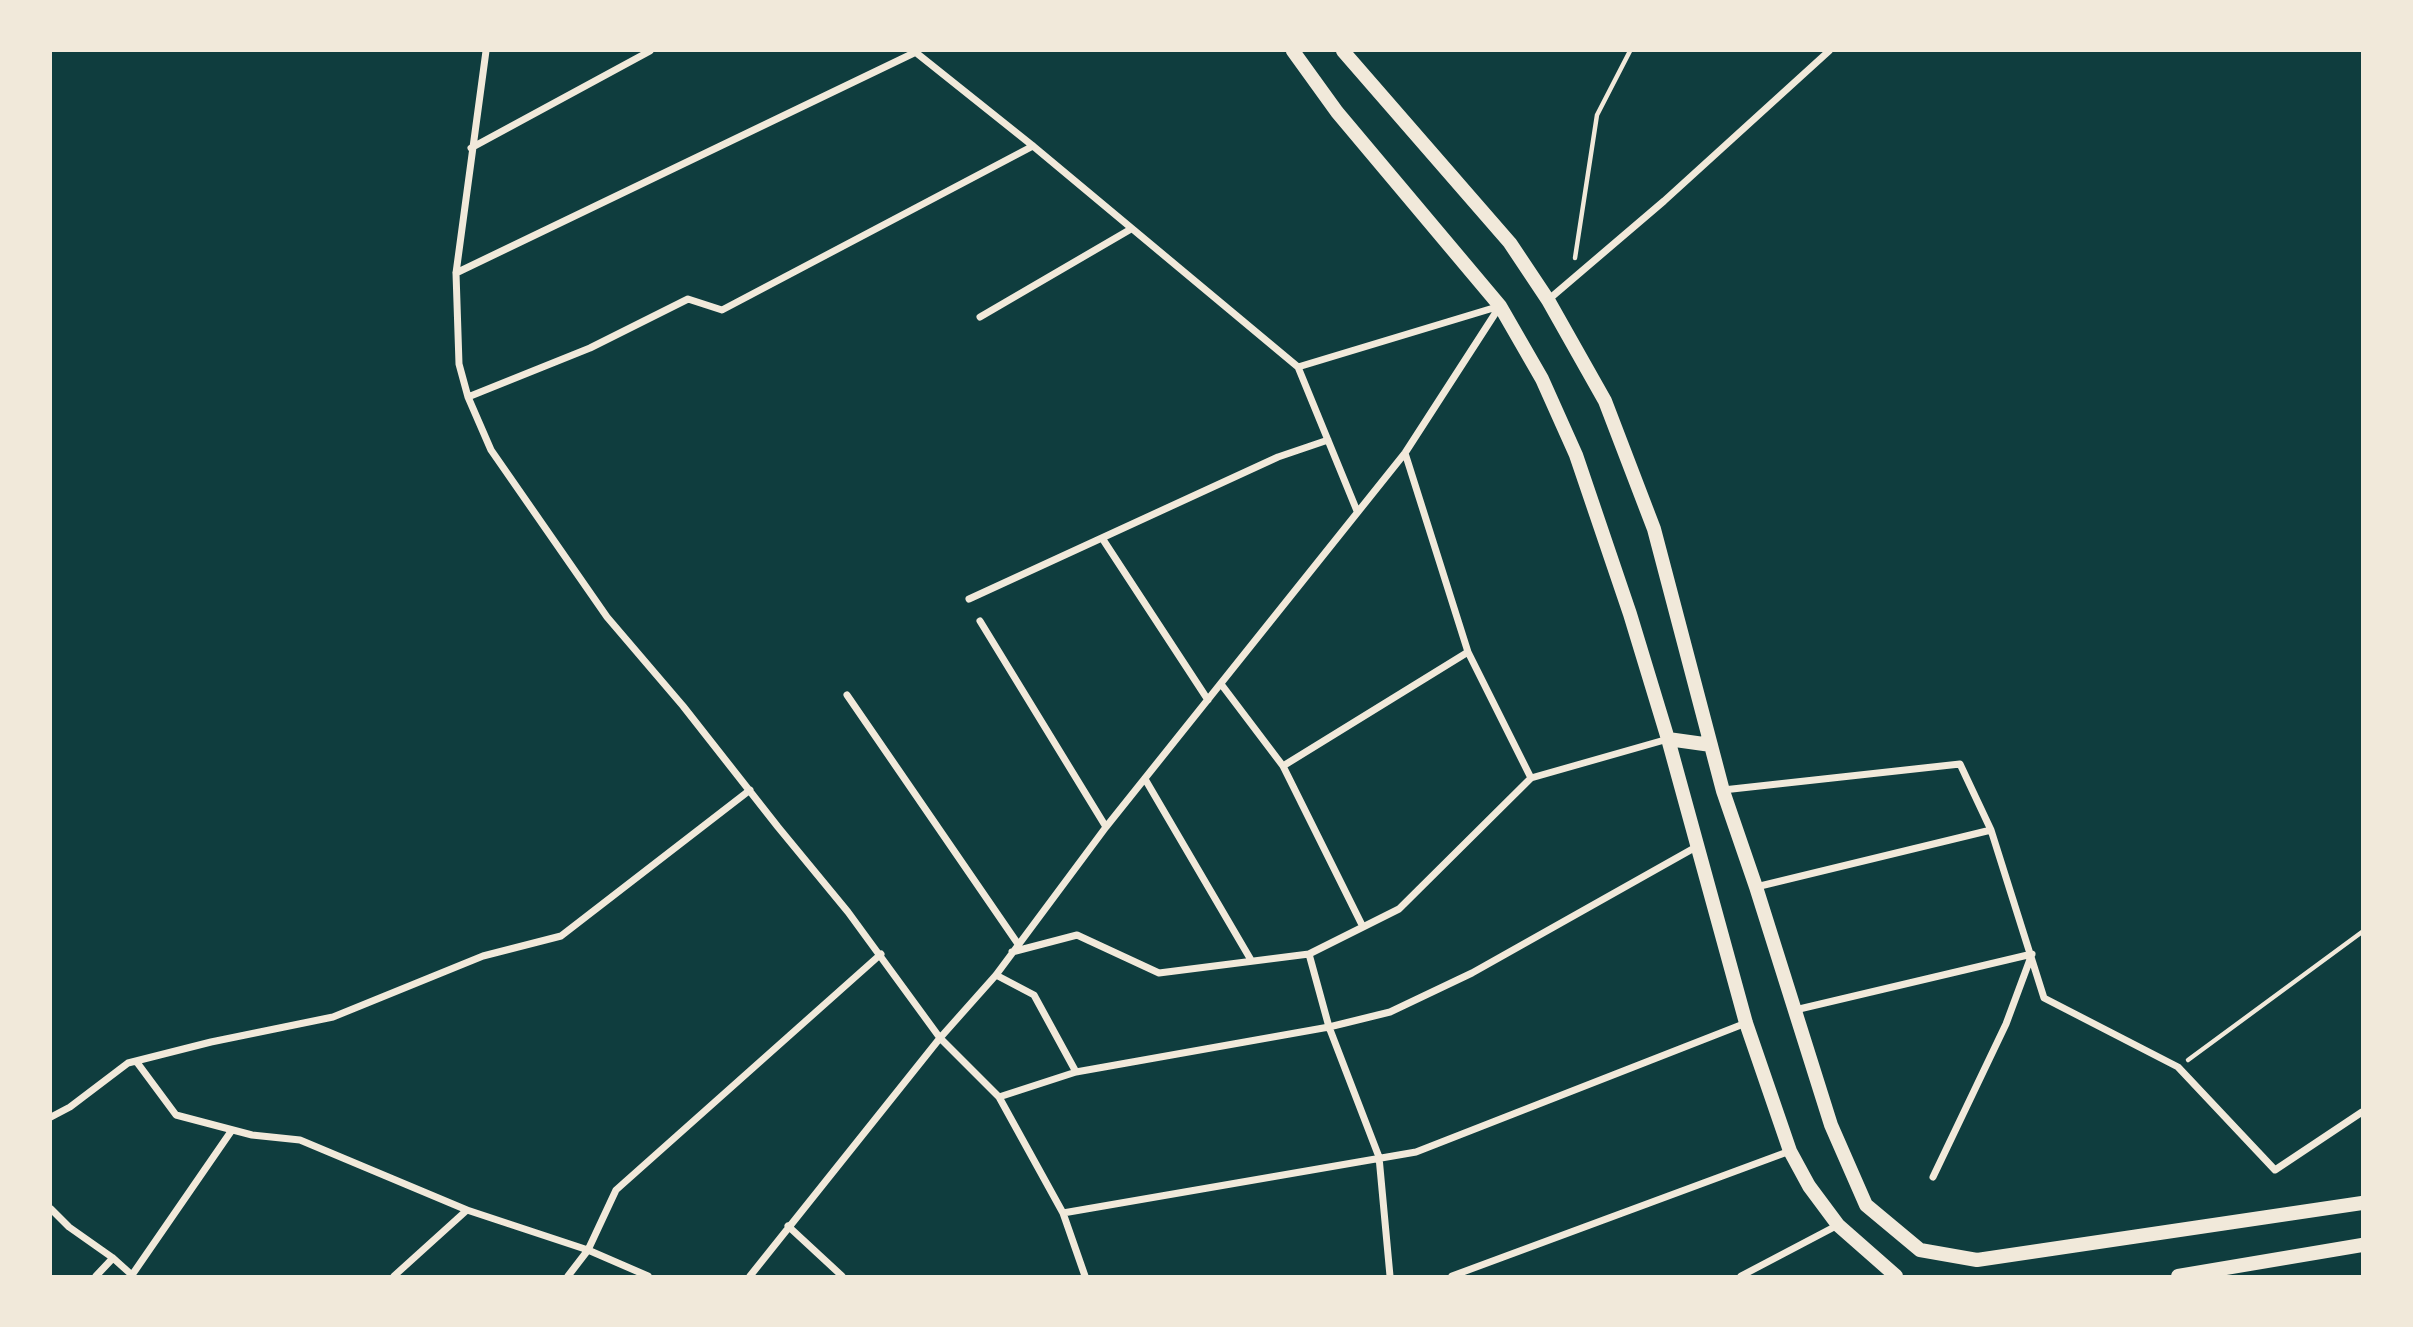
<!DOCTYPE html>
<html>
<head>
<meta charset="utf-8">
<style>
	body { margin:0 }
	#map { position:relative; width:2413px; height:1327px; overflow:hidden; background:#0f3d3e; font-family:Commissioner,sans-serif }
	canvas { display:block }
	.frame { position:absolute; inset:0; border:52px solid #f1e9da; pointer-events:none }
</style>
</head>
<body>
<div id="map">
<canvas width="2413" height="1327"></canvas>
<div class="frame"></div>
</div>
<script>
const ctx = document.querySelector('canvas').getContext('2d');
ctx.lineJoin = 'round';
function poly(rows) {
  const path = new Path2D();
  for (const r of rows) {
    path.moveTo(r[0], r[1]);
    for (let i = 2; i < r.length; i += 2) path.lineTo(r[i], r[i + 1]);
  }
  return path;
}
function strokePath(path, color, width, dash) {
  ctx.strokeStyle = color;
  ctx.lineWidth = width;
  ctx.lineCap = dash ? 'butt' : 'round';
  ctx.setLineDash(dash || []);
  ctx.stroke(path);
}
const path = poly([
	[1575,258,1597,115,1630,51],
	[2188,1060,2362,932]
]);
const minor = poly([
	[486,51,456,273,459,364,468,397,491,450,607,617,683,706,778,827,848,912,940,1038,999,1097,1063,1213,1085,1276],
	[914,51,1033,146,1298,367,1500,306],
	[471,148,650,51],
	[456,273,916,52],
	[1548,300,1664,201,1829,51],
	[980,317,1131,229],
	[1298,367,1357,511],
	[468,397,590,348,688,299,722,310,1033,146],
	[1405,453,1468,652,1531,778],
	[1102,538,1208,700],
	[969,599,1278,457,1328,440],
	[980,621,1106,827],
	[1221,684,1283,766,1363,927],
	[847,695,1018,944],
	[1283,766,1468,652],
	[1145,779,1251,960],
	[1723,790,1960,764,1991,830],
	[1756,887,1991,830,2044,998,2178,1067,2275,1170,2362,1112],
	[1012,952,1077,935,1159,973,1309,954,1399,909,1531,778,1668,739],
	[1309,954,1329,1027,1379,1157,1390,1276],
	[996,975,1034,995,1076,1072],
	[1795,1010,2032,954],
	[136,1061,176,1115,252,1135,300,1140,467,1210],
	[999,1097,1076,1072,1329,1027,1390,1012,1472,973,1696,847],
	[51,1117,70,1107,128,1063,211,1042,333,1017,483,956,561,936,750,790],
	[1933,1177,2006,1024,2032,954],
	[51,1209,69,1227,113,1258,133,1276],
	[1063,1213,1416,1152,1746,1023],
	[788,1226,842,1276],
	[132,1275,232,1130],
	[96,1276,113,1258],
	[394,1276,467,1210,588,1250,568,1276],
	[648,1276,588,1250,616,1190,881,954],
	[750,1276,940,1038,996,975,1106,827,1405,453,1500,306],
	[1452,1276,1790,1151],
	[1741,1276,1838,1225]
]);
const secondary = poly([
	[1293,51,1337,112,1500,306,1542,379,1576,455,1630,614,1668,739,1746,1023,1790,1151,1809,1186,1838,1225,1896,1276],
	[1343,51,1510,243,1548,300,1605,401,1654,529,1723,791,1756,887,1831,1125,1866,1205,1920,1250,1977,1260,2362,1203],
	[1668,739,1711,745],
	[2178,1276,2362,1245]
]);
strokePath(path, '#f1e9da', 4.5);
strokePath(minor, '#f1e9da', 7);
strokePath(secondary, '#f1e9da', 14);
</script>
</body>
</html>
